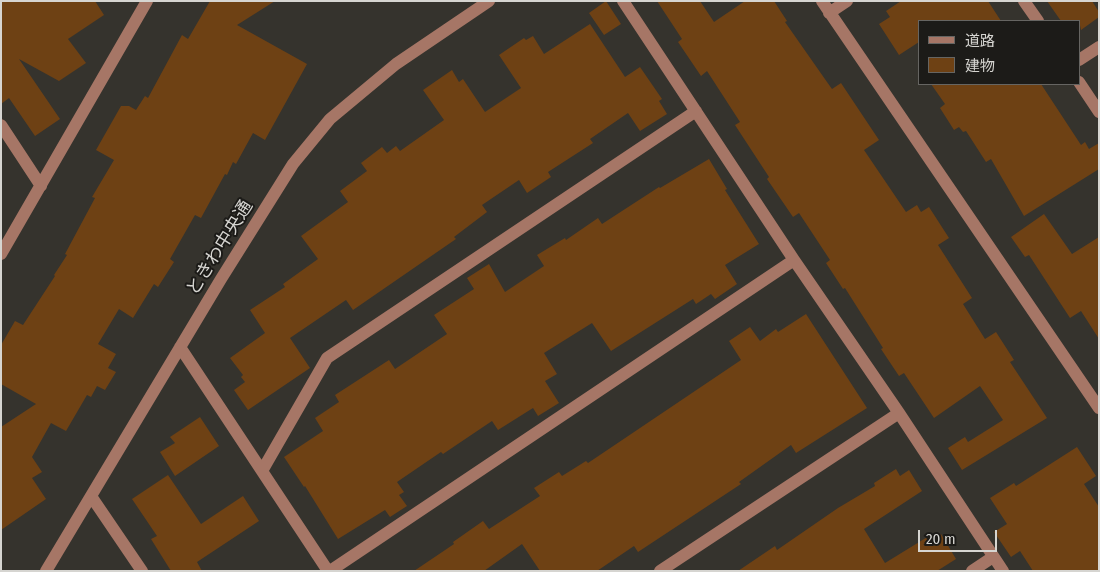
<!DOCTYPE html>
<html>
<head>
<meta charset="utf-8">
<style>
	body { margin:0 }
	#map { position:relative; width:1100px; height:572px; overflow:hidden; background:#35332d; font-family:"Fira Sans Condensed","Noto Sans JP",sans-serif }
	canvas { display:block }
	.frame { position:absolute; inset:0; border:2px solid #d6d5d1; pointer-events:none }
	.legend { position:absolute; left:918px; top:20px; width:162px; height:65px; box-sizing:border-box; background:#1c1b18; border:1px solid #666562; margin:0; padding:6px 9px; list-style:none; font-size:15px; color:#d6d5d1 }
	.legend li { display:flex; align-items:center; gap:10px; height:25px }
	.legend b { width:25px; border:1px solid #666562 }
	.scale { position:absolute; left:918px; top:530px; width:79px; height:22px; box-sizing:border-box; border:2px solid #d6d5d1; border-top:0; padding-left:6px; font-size:15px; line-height:18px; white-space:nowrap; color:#d6d5d1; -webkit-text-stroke:4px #1c1b18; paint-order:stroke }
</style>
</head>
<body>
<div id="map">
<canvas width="1100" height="572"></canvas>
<div class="frame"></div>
<ul class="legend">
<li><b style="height:6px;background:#a67666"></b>道路</li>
<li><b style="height:14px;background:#6e4114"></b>建物</li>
</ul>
<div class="scale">20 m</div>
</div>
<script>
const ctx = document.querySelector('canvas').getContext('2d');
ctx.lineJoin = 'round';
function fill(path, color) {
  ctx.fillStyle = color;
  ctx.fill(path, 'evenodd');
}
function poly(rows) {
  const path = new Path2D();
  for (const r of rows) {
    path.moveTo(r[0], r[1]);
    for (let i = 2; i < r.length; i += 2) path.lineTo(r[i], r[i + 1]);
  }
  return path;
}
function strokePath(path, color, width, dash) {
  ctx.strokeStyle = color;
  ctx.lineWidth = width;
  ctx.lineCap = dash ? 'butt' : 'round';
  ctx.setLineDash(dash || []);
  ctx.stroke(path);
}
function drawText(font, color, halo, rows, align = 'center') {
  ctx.font = font + ' "Fira Sans Condensed","Noto Sans JP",sans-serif';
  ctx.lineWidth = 4;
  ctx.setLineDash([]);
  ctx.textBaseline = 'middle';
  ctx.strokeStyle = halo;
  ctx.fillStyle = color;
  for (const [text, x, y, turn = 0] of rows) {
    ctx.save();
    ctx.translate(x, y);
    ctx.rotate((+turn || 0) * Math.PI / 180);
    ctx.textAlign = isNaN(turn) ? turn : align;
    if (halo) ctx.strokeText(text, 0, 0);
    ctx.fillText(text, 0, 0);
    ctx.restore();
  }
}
const building = poly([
	[1,1,95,1,104,15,68,39,86,63,59,81,19,59,60,119,35,136,9,98,1,104],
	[210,1,275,1,237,25,307,64,265,140,253,133,236,164,233,162,227,175,225,174,201,218,195,215,170,259,174,262,158,287,154,284,133,318,119,309,98,344,116,354,108,368,116,372,105,390,97,386,91,397,87,395,66,431,51,423,32,457,42,472,32,478,46,499,1,530,1,427,36,404,1,384,1,345,15,321,23,325,55,276,54,275,67,255,65,254,95,198,92,197,114,160,96,150,121,106,129,106,136,110,145,96,148,98,182,35,188,39],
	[606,1,621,24,604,35,589,13],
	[657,1,700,1,714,22,745,1,774,1,787,21,785,22,827,82,832,89,841,83,879,140,864,150,906,212,917,205,921,212,929,207,949,238,938,245,972,298,963,304,985,339,996,332,1014,360,1010,362,1047,418,962,470,948,448,965,437,968,442,1003,420,980,386,934,418,904,373,899,376,881,349,883,348,845,288,843,289,826,263,830,260,799,213,793,217,767,179,769,177,735,125,740,122,707,71,701,76,678,42,682,39],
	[901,1,988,1,1001,21,919,21,919,42,899,55,879,24,890,17,886,11],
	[1047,1,1092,1,1099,12,1099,17,1081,30,1079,21,1061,21],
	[590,24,625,77,640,67,662,99,659,101,667,114,640,131,628,113,590,139,593,143,548,172,551,177,527,193,519,180,482,205,487,212,454,237,456,239,353,310,346,300,290,338,310,368,248,410,234,390,245,382,241,377,243,375,230,358,265,333,250,310,285,287,283,284,318,259,301,236,348,202,340,191,367,171,361,163,382,147,387,153,396,146,400,151,444,120,423,90,452,70,459,82,463,79,485,112,521,88,499,55,524,38,526,40,533,36,544,54],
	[931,84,1041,84,1081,145,1085,142,1089,149,1099,143,1099,169,1024,216,991,159,986,162,966,131,963,132,959,127,954,130,940,108,945,104],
	[709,159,727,189,725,190,759,244,725,265,737,284,715,299,711,294,696,304,693,299,611,351,592,323,544,353,557,374,545,381,559,403,538,416,533,408,498,430,492,421,443,454,441,452,397,482,404,492,399,495,407,506,390,517,385,510,338,539,305,486,304,487,284,457,323,431,315,418,339,402,335,395,389,360,395,369,447,334,434,315,474,289,467,278,489,264,505,292,544,266,537,255,565,238,566,240,598,218,602,224,659,187,660,188],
	[1044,214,1072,254,1099,237,1099,339,1081,311,1070,318,1029,255,1025,257,1011,237],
	[806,314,867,408,796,453,791,445,739,482,741,484,638,552,634,546,597,571,540,571,522,544,484,571,414,571,454,544,453,542,483,521,489,529,540,496,534,488,559,472,562,476,586,461,588,463,741,360,729,341,750,327,760,341,776,329,778,332],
	[200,417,219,446,175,476,160,452,175,443,170,437],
	[1077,447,1096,476,1084,484,1099,507,1099,571,1033,571,1020,551,1011,557,994,532,1007,524,990,498,1014,483,1016,486],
	[896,469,900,476,909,470,922,491,864,529,885,563,929,536,931,540,941,534,956,559,937,571,738,571,775,546,777,550,838,508,875,486,874,483],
	[168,475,201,524,243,496,259,521,197,562,202,571,171,571,151,539,157,536,132,499]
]);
const minor = poly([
	[623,1,794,260,899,413,1003,571],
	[822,1,1099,408],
	[1024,1,1038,21],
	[829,13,847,1],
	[1079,60,1099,47],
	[1079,82,1099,112],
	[1,125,41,186],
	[1,254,147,1],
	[180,347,328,571],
	[262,471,327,358,696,111],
	[91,496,142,571],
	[46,571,221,279,293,164,330,119,396,64,489,1],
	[330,571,794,260],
	[660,571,899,413],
	[972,571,993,557]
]);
const streetNames = [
	["ときわ中央通",220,248,-58]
];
fill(building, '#6e4114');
strokePath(minor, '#a67666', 12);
drawText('18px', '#d6d5d1', '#1c1b18', streetNames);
</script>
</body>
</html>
